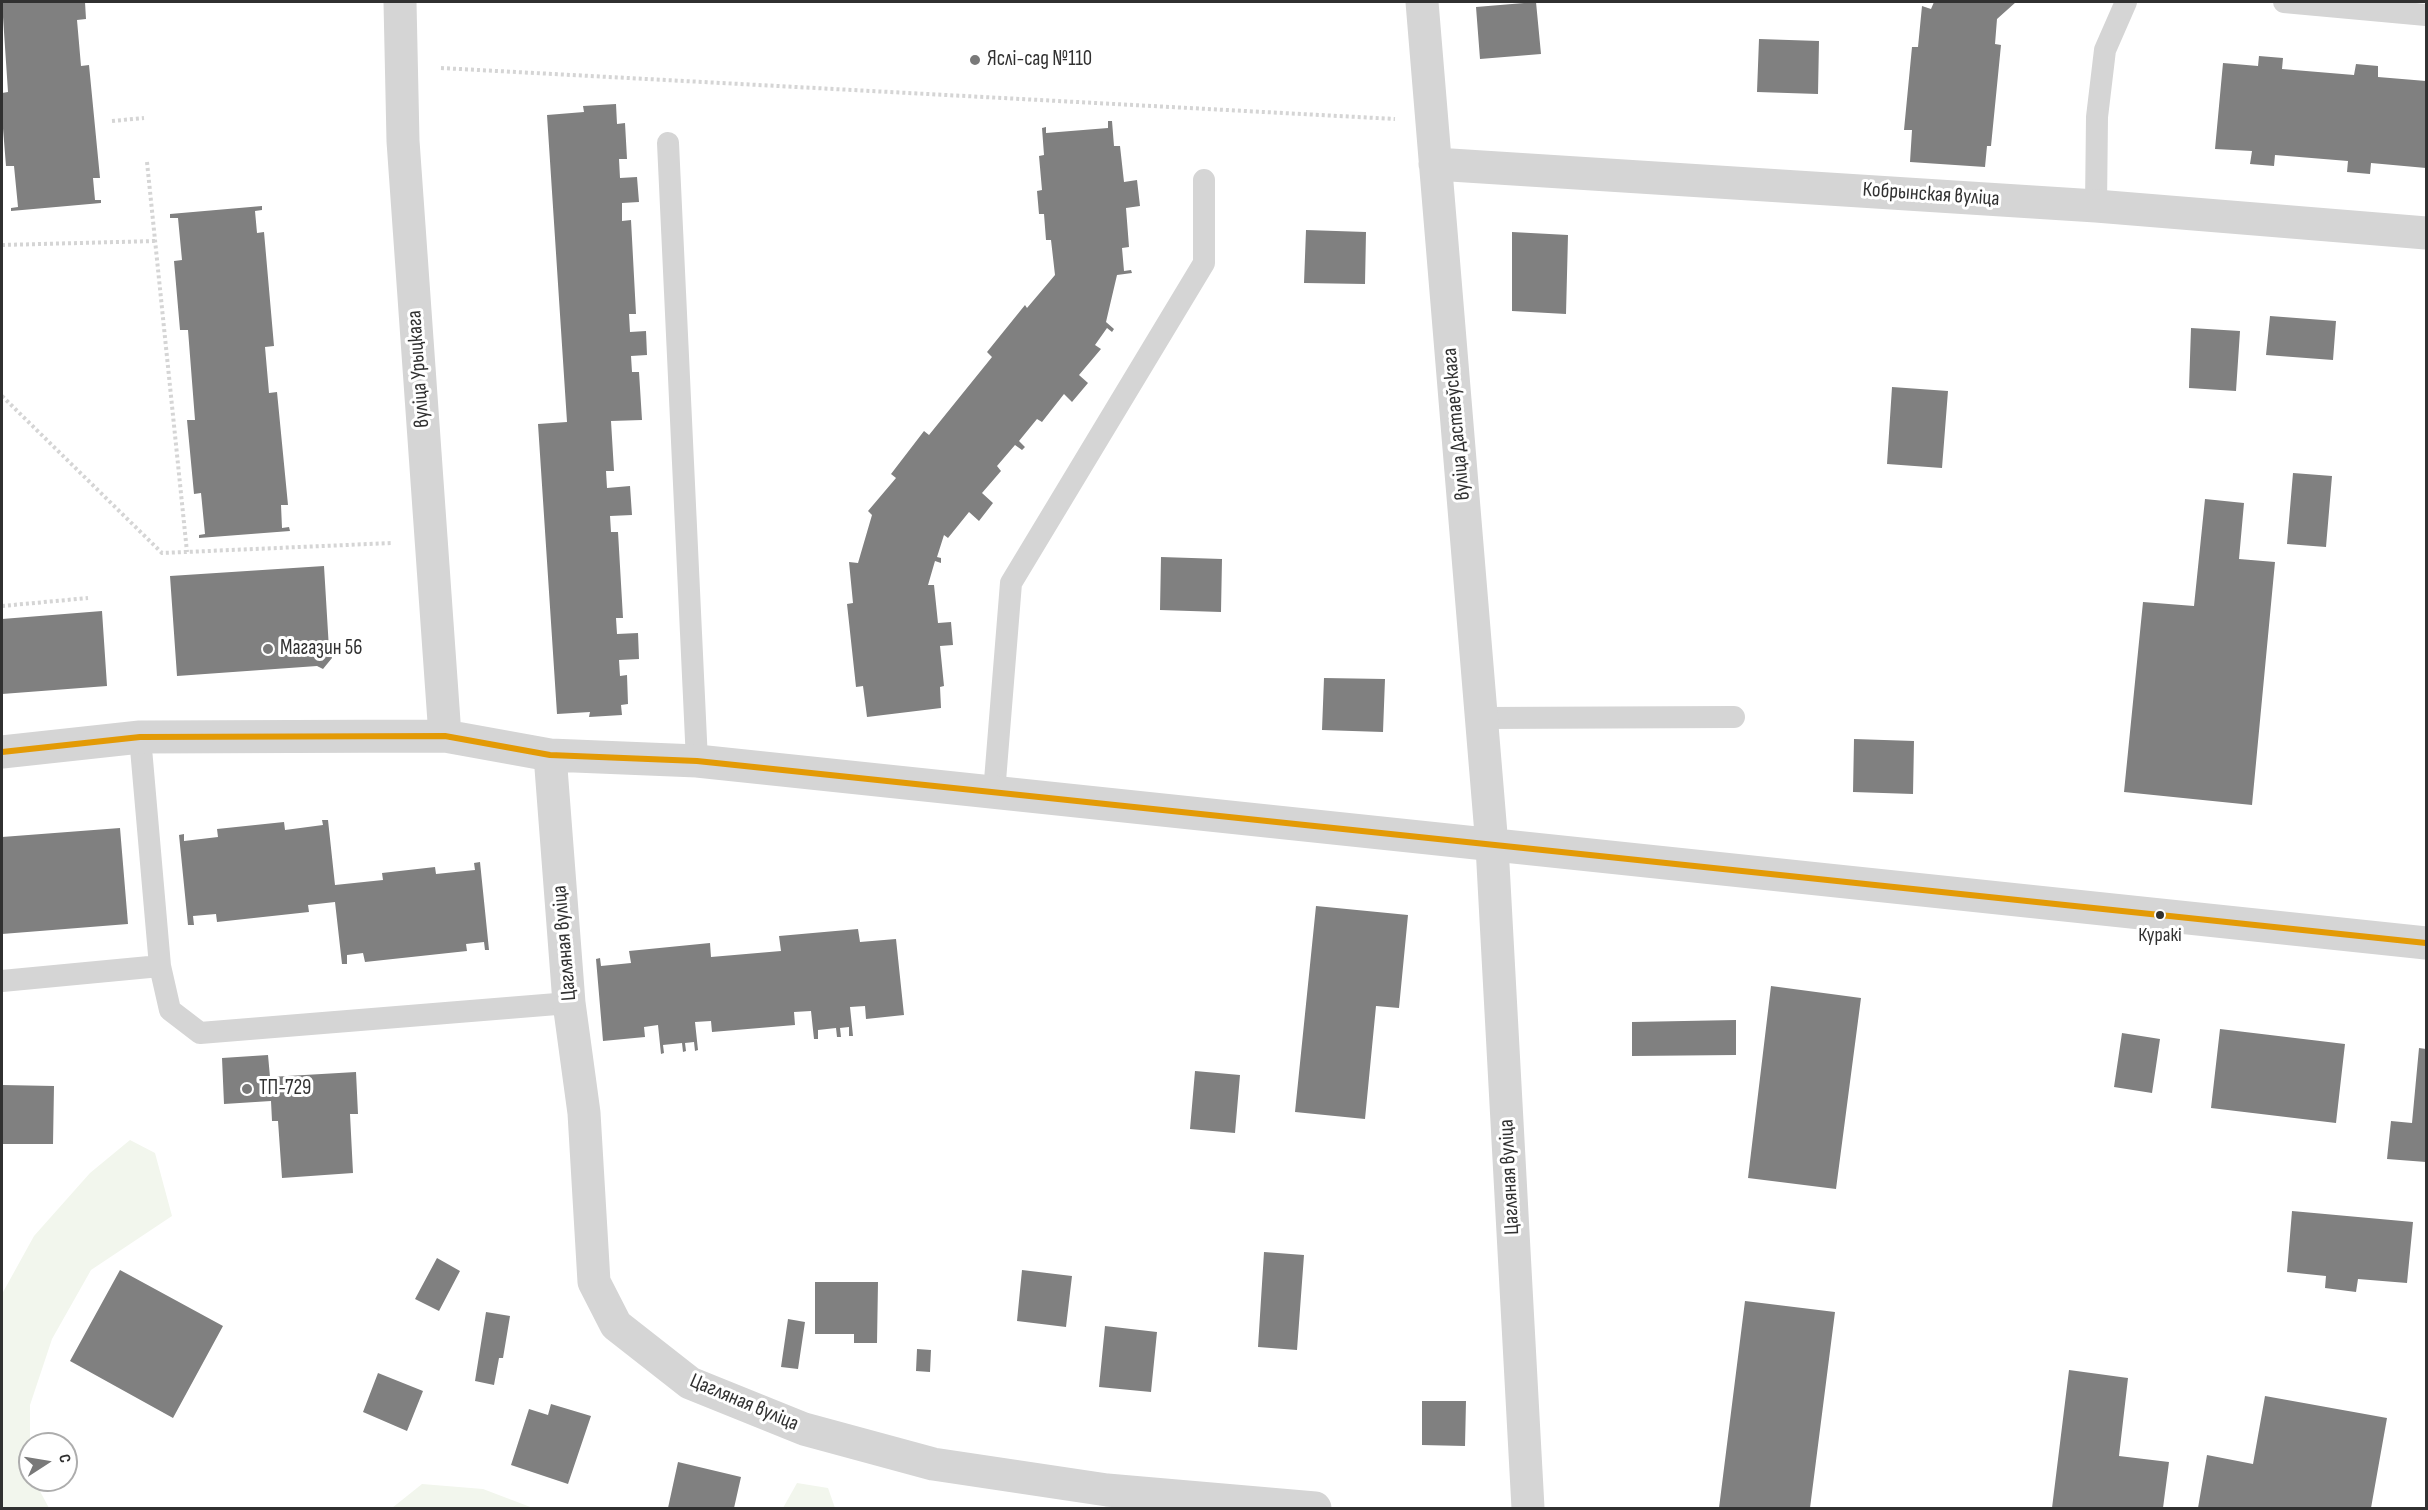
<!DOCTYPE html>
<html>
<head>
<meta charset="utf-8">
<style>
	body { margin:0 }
	#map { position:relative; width:2428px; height:1510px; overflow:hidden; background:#fff; font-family:"Sofia Sans Condensed",sans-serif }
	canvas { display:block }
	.frame { position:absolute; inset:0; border:3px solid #313131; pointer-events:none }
	.north { position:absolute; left:18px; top:1432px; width:60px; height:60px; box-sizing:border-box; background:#fff; border:2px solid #adadad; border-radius:50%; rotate:78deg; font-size:16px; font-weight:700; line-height:24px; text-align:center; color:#313131 }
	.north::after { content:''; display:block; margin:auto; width:21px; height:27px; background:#797979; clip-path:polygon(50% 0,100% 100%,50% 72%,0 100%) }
</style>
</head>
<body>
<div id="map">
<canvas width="2428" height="1510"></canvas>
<div class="frame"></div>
<div class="north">С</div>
</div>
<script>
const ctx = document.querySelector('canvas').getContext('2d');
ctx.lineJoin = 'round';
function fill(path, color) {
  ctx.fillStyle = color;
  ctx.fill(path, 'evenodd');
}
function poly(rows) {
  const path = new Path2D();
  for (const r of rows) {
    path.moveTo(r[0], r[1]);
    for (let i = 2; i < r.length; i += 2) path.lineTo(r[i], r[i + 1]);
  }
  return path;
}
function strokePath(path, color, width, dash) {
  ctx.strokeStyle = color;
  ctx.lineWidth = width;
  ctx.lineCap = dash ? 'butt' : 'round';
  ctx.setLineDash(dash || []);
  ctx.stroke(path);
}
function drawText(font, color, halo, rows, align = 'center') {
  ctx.font = font + ' "Sofia Sans Condensed",sans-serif';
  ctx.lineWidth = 6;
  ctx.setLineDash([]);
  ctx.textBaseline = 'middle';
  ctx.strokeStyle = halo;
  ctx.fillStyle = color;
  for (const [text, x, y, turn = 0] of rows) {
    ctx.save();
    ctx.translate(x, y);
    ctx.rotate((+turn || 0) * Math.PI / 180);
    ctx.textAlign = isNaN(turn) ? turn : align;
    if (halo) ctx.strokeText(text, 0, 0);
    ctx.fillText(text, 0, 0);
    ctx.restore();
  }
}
const green = poly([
	[130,1140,155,1153,172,1216,91,1270,52,1339,30,1405,30,1480,34,1480,49,1508,2,1508,2,1294,34,1236,90,1173],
	[797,1483,828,1488,835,1508,783,1508],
	[422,1484,483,1489,533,1508,392,1508]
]);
const building = poly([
	[2,2,85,2,86,19,77,20,81,66,89,65,100,178,93,178,95,200,101,200,101,203,11,211,11,208,18,207,14,166,6,166,2,116,2,93,8,92],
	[1536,2,1541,54,1480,59,1476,7],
	[1934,2,2016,2,1997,19,1995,44,2001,45,1991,146,1987,146,1985,167,1910,162,1912,130,1904,130,1912,47,1918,47,1922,6,1931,9],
	[1759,39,1819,41,1818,94,1757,92],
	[2259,56,2283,58,2282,69,2354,75,2356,64,2378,66,2378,77,2426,81,2426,168,2371,163,2370,174,2347,172,2348,161,2275,155,2274,166,2250,164,2252,151,2215,149,2223,63,2258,66],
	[616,104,617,124,625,123,627,159,619,159,620,178,637,177,639,202,622,203,622,221,631,220,636,314,629,314,630,332,646,331,647,355,631,356,632,372,639,372,642,420,611,421,614,471,606,471,607,488,630,486,632,515,610,516,611,532,618,532,623,618,616,618,617,634,638,633,639,659,619,660,620,676,627,675,628,704,621,705,622,715,589,717,590,712,557,714,538,424,567,422,547,115,584,112,583,106],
	[1108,121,1112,121,1114,146,1120,146,1124,182,1137,180,1140,206,1126,208,1129,247,1122,248,1124,271,1131,270,1132,273,1117,275,1106,322,1114,329,1112,332,1107,328,1095,345,1101,349,1079,375,1088,383,1072,402,1064,394,1042,422,1037,419,1019,441,1025,447,1022,450,1015,445,997,466,1001,471,982,493,993,503,979,521,969,512,948,538,944,535,937,557,941,558,941,563,935,561,928,585,934,585,938,623,951,622,953,645,940,646,944,686,940,687,941,708,867,717,863,686,856,687,847,604,853,603,849,562,858,563,872,515,868,511,896,478,891,474,924,431,929,435,992,357,987,352,1025,305,1027,308,1055,275,1051,240,1046,240,1044,214,1039,214,1037,191,1042,190,1039,156,1044,155,1042,128,1046,127,1046,133,1108,128],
	[262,206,262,210,255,211,257,233,264,232,274,346,265,347,269,393,277,392,288,505,281,505,282,528,289,527,290,531,199,538,199,535,205,534,201,493,194,494,187,420,195,420,188,330,180,330,174,261,182,260,178,218,170,218,170,214],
	[1306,230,1366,232,1365,284,1304,283],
	[1512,232,1568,235,1566,314,1512,311],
	[2270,316,2336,321,2333,360,2266,355],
	[2191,328,2240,331,2236,391,2189,388],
	[1892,387,1948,391,1942,468,1887,464],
	[2293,473,2332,476,2326,547,2287,544],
	[2205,499,2244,503,2239,559,2275,562,2252,805,2124,792,2143,602,2194,606],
	[1161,557,1222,559,1221,612,1160,610],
	[324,566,329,649,332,658,323,669,317,666,177,676,170,576],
	[102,611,107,686,2,694,2,619],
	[1324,678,1385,679,1383,732,1322,730],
	[1854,739,1914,741,1913,794,1853,792],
	[322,820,328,820,335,885,383,880,382,873,435,867,436,874,475,870,474,863,480,862,489,950,485,950,484,942,466,944,467,951,365,962,363,953,347,955,347,964,342,964,335,902,308,905,309,912,217,922,216,914,193,916,194,925,188,925,179,835,184,834,184,841,218,837,217,829,284,822,285,830,323,825],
	[120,828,128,924,2,934,2,837],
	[1316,906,1408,915,1399,1008,1376,1006,1365,1119,1295,1112],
	[858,929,860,942,896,939,904,1015,866,1019,865,1006,850,1007,853,1036,849,1036,849,1027,840,1028,841,1037,837,1037,836,1028,818,1030,818,1039,814,1039,811,1011,794,1012,795,1025,712,1032,711,1021,695,1022,698,1050,695,1051,694,1042,685,1043,686,1051,683,1052,682,1043,663,1045,664,1053,661,1054,658,1025,644,1027,645,1037,603,1041,596,959,600,958,601,966,631,963,629,951,710,943,711,957,781,951,779,936],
	[1771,986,1861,998,1836,1189,1748,1178],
	[1736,1020,1736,1055,1632,1056,1632,1022],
	[2220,1029,2345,1044,2336,1123,2211,1108],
	[2122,1033,2160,1039,2152,1093,2114,1087],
	[2419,1048,2426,1049,2426,1162,2387,1159,2391,1121,2412,1123],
	[268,1055,270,1077,356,1072,358,1114,350,1114,353,1173,282,1178,278,1121,272,1121,271,1101,224,1104,222,1058],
	[1195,1071,1240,1075,1235,1133,1190,1129],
	[2,1085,54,1086,53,1144,2,1144],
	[2292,1211,2413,1222,2407,1283,2358,1279,2356,1292,2325,1288,2326,1276,2287,1272],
	[1264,1252,1304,1255,1297,1350,1258,1347],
	[437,1258,460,1271,439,1311,415,1299],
	[120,1270,223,1326,173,1418,70,1361],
	[1022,1270,1072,1276,1066,1327,1017,1321],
	[815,1282,878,1282,877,1343,854,1343,854,1334,815,1334],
	[1745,1301,1835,1312,1810,1508,1719,1508],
	[486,1312,510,1316,503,1358,499,1358,494,1385,475,1381],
	[788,1319,805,1322,798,1369,781,1367],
	[1105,1326,1157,1332,1151,1392,1099,1387],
	[917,1349,931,1350,930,1372,916,1371],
	[2069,1370,2128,1378,2119,1456,2169,1462,2163,1508,2052,1508],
	[378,1373,423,1391,407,1431,363,1412],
	[2265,1396,2387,1418,2371,1508,2198,1508,2207,1455,2253,1464],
	[1422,1401,1466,1401,1465,1446,1422,1445],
	[551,1404,591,1416,568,1484,511,1465,529,1409,548,1415],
	[678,1462,741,1477,734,1508,668,1508]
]);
const path = poly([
	[441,68,1395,119],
	[112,121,144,118],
	[147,162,187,552],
	[2,245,156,241],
	[2,396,162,553,392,543],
	[2,606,88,598]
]);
const service = poly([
	[2284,2,2426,15],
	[668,143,697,761],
	[2096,206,2097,117,2105,50,2126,2],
	[1482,718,1734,717],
	[140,737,160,966,170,1010,200,1033,569,1003],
	[994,793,1011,583,1204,263,1204,180],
	[2,981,160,966]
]);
const minor = poly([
	[400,2,403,141,445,736],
	[1422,2,1492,846,1528,1508],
	[1435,164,2096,206,2426,233],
	[2,752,140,737,445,736,550,755,697,761,2426,943],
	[550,755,569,1003,584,1113,594,1282,616,1325,690,1383,804,1429,933,1464,1107,1490,1315,1508]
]);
const bus1 = poly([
	[2,752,140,737,445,736,550,755,697,761,2426,943]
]);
const markers = [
	[975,60,6,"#797979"],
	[268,649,6,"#797979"],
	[2160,915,5,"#313131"],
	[247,1089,6,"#797979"]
];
const busNames = [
	["Куракі",2160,936]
];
const poiNames = [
	["Яслі-сад №110",987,60],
	["Магазин 56",280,649],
	["ТП-729",259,1089]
];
const streetNames = [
	["Кобрынская вуліца",1931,195,4],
	["вуліца Урыцкага",419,369,-94],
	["вуліца Дастаеўскага",1457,424,-95],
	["Цагляная вуліца",565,943,-95],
	["Цагляная вуліца",1510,1177,-93],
	["Цагляная вуліца",744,1403,23]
];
fill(green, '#f2f6ed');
fill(building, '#808080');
strokePath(path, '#d5d5d5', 4, [3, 3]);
strokePath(service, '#d5d5d5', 22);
strokePath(minor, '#d5d5d5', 33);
strokePath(bus1, '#e39a05', 6);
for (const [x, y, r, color] of markers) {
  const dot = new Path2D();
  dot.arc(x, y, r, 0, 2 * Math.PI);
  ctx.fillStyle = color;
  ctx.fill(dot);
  strokePath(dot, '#fff', 2);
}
drawText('20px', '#313131', '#fff', busNames);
drawText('21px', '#313131', '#fff', poiNames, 'left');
drawText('21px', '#313131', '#fff', streetNames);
</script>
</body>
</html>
